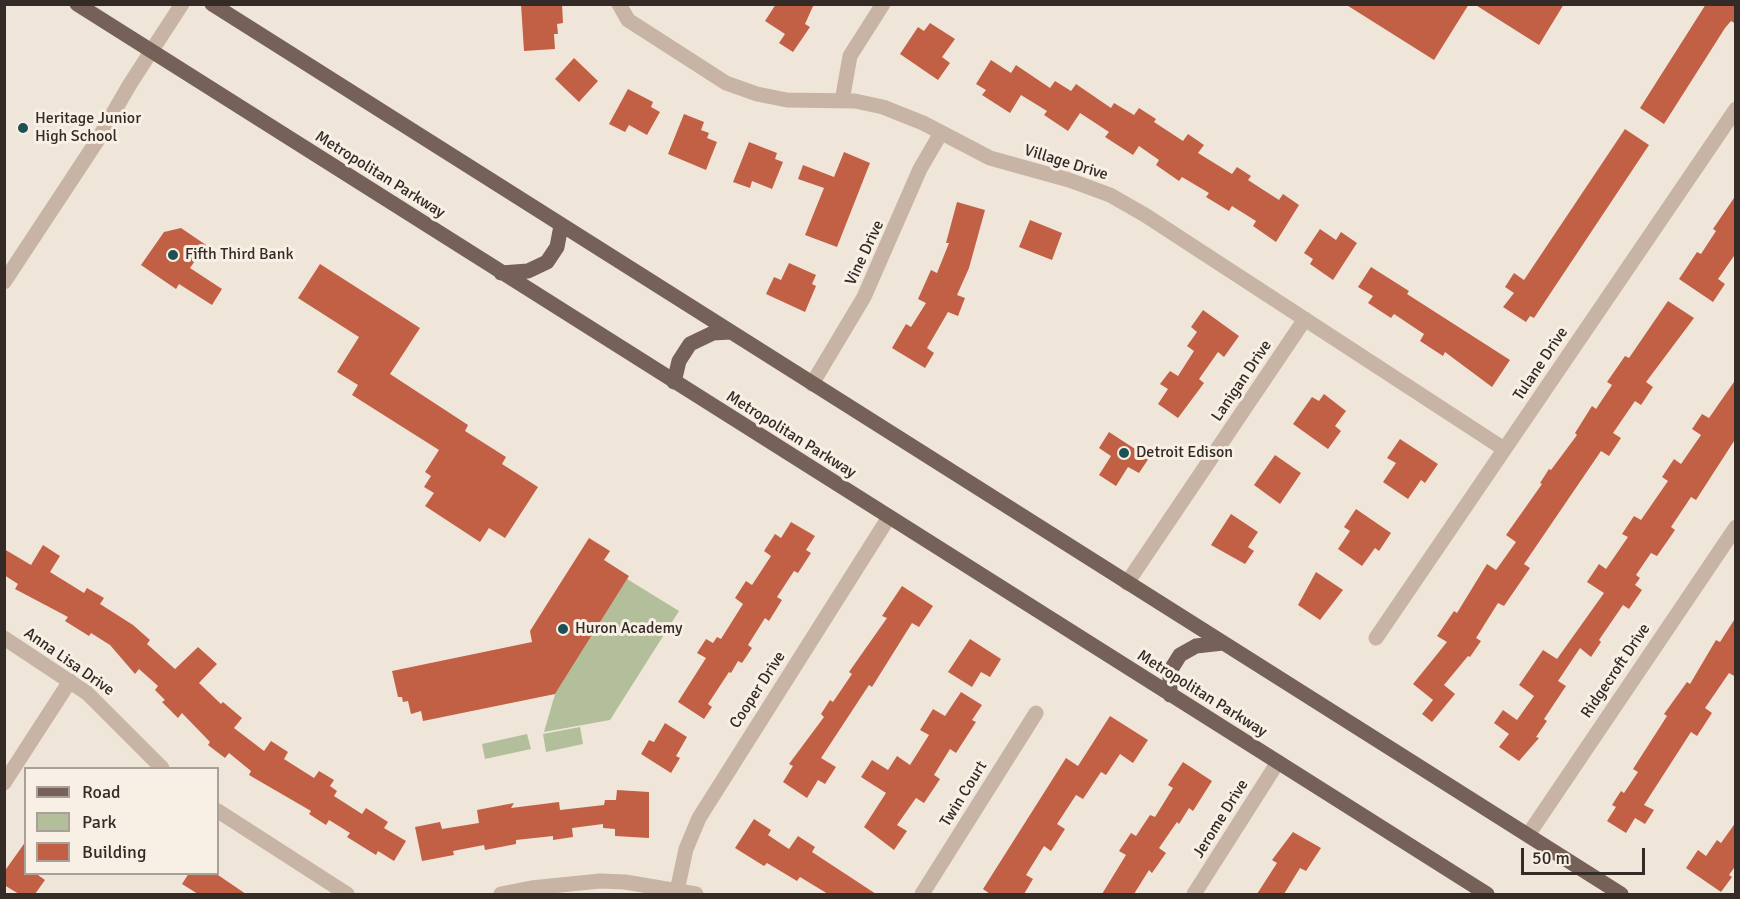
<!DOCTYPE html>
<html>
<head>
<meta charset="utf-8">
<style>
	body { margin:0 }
	#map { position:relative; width:1740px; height:899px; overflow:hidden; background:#f0e5d9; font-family:Signika,sans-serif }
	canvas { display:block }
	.frame { position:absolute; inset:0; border:6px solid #342a26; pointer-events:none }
	.legend { position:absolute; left:24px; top:767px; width:195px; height:108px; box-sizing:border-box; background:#f8efe5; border:2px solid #aaa099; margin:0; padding:8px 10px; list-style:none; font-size:18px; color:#342a26 }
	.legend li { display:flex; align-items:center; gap:12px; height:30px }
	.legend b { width:30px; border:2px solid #aaa099 }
	.scale { position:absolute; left:1521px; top:848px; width:124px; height:27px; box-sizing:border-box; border:3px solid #342a26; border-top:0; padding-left:8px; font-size:18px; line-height:21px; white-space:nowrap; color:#342a26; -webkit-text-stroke:4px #f8efe5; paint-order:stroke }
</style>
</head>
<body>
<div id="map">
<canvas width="1740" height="899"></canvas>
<div class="frame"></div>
<ul class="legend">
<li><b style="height:8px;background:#756158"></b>Road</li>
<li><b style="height:16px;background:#b3bf9a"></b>Park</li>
<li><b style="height:16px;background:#c26045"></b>Building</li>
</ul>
<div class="scale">50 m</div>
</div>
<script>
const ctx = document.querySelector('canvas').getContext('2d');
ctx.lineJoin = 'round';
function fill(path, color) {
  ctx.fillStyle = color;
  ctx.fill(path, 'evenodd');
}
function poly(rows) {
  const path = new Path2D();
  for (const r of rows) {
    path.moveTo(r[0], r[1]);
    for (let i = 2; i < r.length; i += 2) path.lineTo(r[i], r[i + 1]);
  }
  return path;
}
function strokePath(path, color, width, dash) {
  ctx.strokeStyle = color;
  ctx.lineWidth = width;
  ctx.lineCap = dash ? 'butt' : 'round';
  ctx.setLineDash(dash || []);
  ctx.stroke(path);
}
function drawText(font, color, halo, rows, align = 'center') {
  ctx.font = font + ' Signika,sans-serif';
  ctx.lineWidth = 6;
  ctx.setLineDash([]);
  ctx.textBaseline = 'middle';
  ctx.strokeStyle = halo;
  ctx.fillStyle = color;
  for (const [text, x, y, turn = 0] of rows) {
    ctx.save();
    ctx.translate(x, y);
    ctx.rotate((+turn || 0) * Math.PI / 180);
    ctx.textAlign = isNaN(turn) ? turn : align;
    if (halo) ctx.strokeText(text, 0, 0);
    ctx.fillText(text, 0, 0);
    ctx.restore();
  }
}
const green = poly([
	[627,579,679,611,610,720,544,732,555,694],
	[580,727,583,744,546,752,543,734],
	[527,734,531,749,485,759,482,744]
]);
const building = poly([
	[521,4,562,4,563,23,557,24,558,34,554,34,555,49,524,51],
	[776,4,814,4,805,24,810,27,793,52,779,43,785,34,765,21],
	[1345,4,1469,4,1434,60],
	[1474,4,1564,4,1539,45],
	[1706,4,1736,4,1736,24,1731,21,1725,28,1664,124,1640,108],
	[930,23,955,39,942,57,950,63,938,80,900,54,918,27,924,31],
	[574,58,598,81,579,102,555,79],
	[991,60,1011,73,1016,65,1050,88,1055,81,1071,91,1076,84,1111,108,1114,103,1134,115,1139,108,1156,119,1154,122,1183,141,1188,134,1204,145,1198,153,1232,174,1237,167,1251,176,1248,180,1279,200,1283,194,1299,205,1276,242,1253,226,1256,221,1232,206,1229,211,1206,197,1209,193,1182,177,1179,181,1156,165,1159,160,1139,146,1133,155,1105,137,1109,132,1080,113,1068,131,1044,115,1047,111,1021,95,1010,113,982,95,986,90,976,84],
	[628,89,653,102,651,107,660,112,647,135,629,125,625,132,609,124],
	[684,114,704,122,701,130,709,133,707,138,717,142,706,170,668,154],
	[1625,129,1649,145,1534,318,1530,316,1526,322,1503,307,1514,293,1505,287,1514,273,1524,280],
	[749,142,777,153,775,159,783,162,772,189,752,181,750,188,733,182],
	[844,152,870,163,837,247,805,235,824,188,798,179,803,165,834,177],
	[1736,195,1736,253,1718,279,1725,284,1713,302,1679,279,1697,252,1701,254,1716,231,1713,229],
	[957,202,985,210,969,268,957,295,965,298,958,316,948,312,927,348,934,353,925,368,892,348,906,324,911,327,926,303,918,299,931,270,937,273,949,243,946,243],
	[1030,220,1062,233,1052,260,1019,247],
	[181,228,206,245,190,268,222,289,212,305,179,284,176,289,141,265,164,232],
	[1320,229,1336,240,1341,232,1357,243,1333,280,1310,264,1313,259,1304,253],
	[789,263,816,275,812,284,816,286,805,312,766,294,774,277,781,280],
	[320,264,420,328,390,374,468,425,465,431,506,457,502,464,538,487,505,538,489,528,480,542,425,506,434,493,424,487,431,476,425,472,439,450,352,395,358,385,337,372,359,337,298,298],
	[1371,267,1409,291,1407,294,1510,360,1492,387,1445,352,1443,356,1420,341,1424,334,1394,314,1391,318,1368,303,1373,296,1358,287],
	[1668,301,1694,318,1646,382,1653,387,1641,405,1635,401,1613,433,1621,438,1609,456,1601,451,1524,564,1530,568,1504,606,1498,603,1476,638,1481,641,1470,657,1468,656,1444,685,1455,694,1432,722,1422,714,1433,700,1413,684,1447,642,1437,636,1454,611,1457,613,1487,564,1496,570,1516,542,1506,535,1542,484,1540,483,1549,469,1551,470,1577,435,1575,433,1592,406,1596,409,1612,385,1607,382,1625,356,1629,358],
	[1203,310,1239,336,1224,357,1218,352,1199,379,1204,383,1178,418,1158,404,1168,389,1160,384,1170,371,1178,376,1194,351,1187,346,1197,332,1191,327],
	[1736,379,1736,438,1696,500,1691,497,1671,527,1675,530,1657,556,1651,553,1636,575,1640,578,1635,585,1642,590,1629,609,1623,605,1599,640,1601,642,1591,657,1580,648,1558,681,1566,686,1544,719,1547,721,1536,737,1539,738,1519,761,1499,747,1509,734,1494,723,1503,710,1517,720,1534,696,1519,685,1543,650,1557,659,1604,593,1587,582,1599,564,1606,569,1628,537,1622,534,1634,516,1641,520,1668,481,1662,477,1674,459,1681,464,1701,435,1692,429,1702,414,1709,418],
	[1324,394,1346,411,1335,426,1341,431,1328,449,1293,424,1312,397,1319,401],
	[1109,432,1149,458,1139,473,1128,467,1116,486,1099,475,1111,456,1099,448],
	[1400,439,1438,464,1425,483,1421,480,1408,499,1383,482,1396,463,1387,458],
	[1275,455,1301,473,1280,504,1254,485],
	[1356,509,1391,533,1379,551,1375,548,1362,566,1338,549,1350,531,1344,527],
	[1231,514,1258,532,1248,547,1254,551,1245,564,1211,545],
	[791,522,815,536,806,550,811,553,798,573,794,571,777,597,782,600,769,621,765,618,748,645,752,648,742,663,738,661,731,673,729,672,708,704,712,707,704,719,678,702,706,658,697,653,706,639,713,643,717,637,721,639,743,604,735,598,746,581,752,585,771,556,764,551,775,534,781,538],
	[589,538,610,551,604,560,629,576,555,694,423,721,421,711,411,714,408,701,403,702,402,697,398,697,392,671,532,642,530,631],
	[43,545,60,556,50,572,84,593,87,588,104,598,100,604,133,625,150,640,147,644,175,669,198,647,217,664,199,683,221,704,223,702,242,718,234,728,264,751,271,741,288,752,284,759,314,778,319,771,334,780,330,786,337,791,334,796,362,814,366,808,388,822,384,828,406,841,394,861,378,851,376,855,347,837,350,833,329,820,326,825,309,814,311,811,249,775,251,771,229,753,225,758,208,745,210,742,182,713,178,718,162,702,165,700,155,690,158,686,139,669,135,674,110,645,91,633,89,636,65,621,68,617,15,589,18,584,4,575,4,549,31,565],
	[1316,572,1343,590,1320,620,1298,605],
	[902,586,933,606,919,627,912,623,872,687,869,685,821,758,836,767,825,784,818,780,807,798,783,782,793,766,789,764,824,717,821,714,830,700,833,702,852,674,849,672,887,618,882,616],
	[1736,617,1736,677,1729,673,1705,708,1712,713,1697,736,1691,732,1653,791,1644,805,1654,810,1645,824,1635,818,1626,833,1607,821,1616,807,1612,805,1621,791,1624,793,1638,772,1633,769,1667,716,1664,714,1687,682,1690,684,1716,640,1720,642],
	[970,639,1001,659,990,677,981,672,972,687,948,672],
	[961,692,982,705,972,720,976,722,956,753,950,749,934,775,940,779,924,803,916,798,897,825,907,831,894,850,864,827,886,793,861,777,872,760,888,770,897,756,910,765,929,735,920,730,933,709,945,716],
	[1110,716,1148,740,1133,763,1120,754,1106,775,1101,772,1083,799,1076,795,1057,824,1065,829,1051,851,1044,846,1026,875,1033,879,1024,894,990,894,983,889,1066,758,1078,766],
	[665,723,687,737,676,756,680,758,671,773,641,754,649,740,654,742],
	[1183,762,1212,781,1193,811,1189,808,1179,824,1177,822,1159,848,1166,853,1152,873,1149,870,1134,894,1102,894,1126,855,1119,851,1131,833,1136,836,1150,815,1155,817,1173,788,1168,785],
	[617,790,649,792,649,838,615,836,615,829,603,828,603,824,572,828,573,837,553,840,553,836,516,840,516,844,485,850,484,845,453,851,454,855,422,861,415,827,440,822,442,829,479,823,477,810,514,803,511,808,559,802,560,810,604,805,605,800,616,800],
	[754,819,771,830,768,835,789,849,798,836,815,847,812,852,876,894,828,894,800,877,797,881,767,863,764,866,735,848],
	[1736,822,1736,865,1729,875,1732,877,1721,892,1686,868,1698,850,1706,856,1717,840,1721,843],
	[1293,832,1321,848,1306,871,1300,868,1284,894,1257,894,1277,863,1272,860],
	[26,841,26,873,35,873,45,880,35,894,19,894,4,885,4,872],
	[189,873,215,873,246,894,198,894,182,884]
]);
const minor = poly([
	[619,4,628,20,726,83,757,94,787,100,855,101,883,107,923,123,990,158,1069,180,1110,195,1145,215,1504,449],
	[842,101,850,56,883,4],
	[812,384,864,297,920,169,941,133],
	[1127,583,1305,319],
	[4,638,87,693,162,768],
	[1376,638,1736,109],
	[4,783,70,681],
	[218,811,347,894],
	[1528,835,1736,527],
	[677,891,686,849,699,818,889,517],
	[501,894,531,888,600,881,625,882,696,894],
	[922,894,1036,713],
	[1194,894,1278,762]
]);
const tertiary = poly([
	[4,282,97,141,130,84,182,4]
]);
const primary = poly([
	[77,4,1487,894],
	[212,4,1621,894],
	[501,273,528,271,547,262,557,247,561,226],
	[674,382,679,361,690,344,713,333,730,332],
	[1170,695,1170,671,1180,655,1196,646,1223,643]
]);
const markers = [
	[23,128,6,"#1d5154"],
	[173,255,6,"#1d5154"],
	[1124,453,6,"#1d5154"],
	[563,629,6,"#1d5154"]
];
const poiNames = [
	["Heritage Junior",35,119],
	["High School",35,137],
	["Fifth Third Bank",185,255],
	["Detroit Edison",1136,453],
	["Huron Academy",575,629]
];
const streetNames = [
	["Village Drive",1066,163,17],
	["Metropolitan Parkway",380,175,32],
	["Vine Drive",865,253,-65],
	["Tulane Drive",1541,364,-56],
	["Lanigan Drive",1242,381,-56],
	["Metropolitan Parkway",791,435,32],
	["Anna Lisa Drive",69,662,35],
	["Ridgecroft Drive",1616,671,-56],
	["Cooper Drive",758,690,-57],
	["Metropolitan Parkway",1202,694,32],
	["Twin Court",964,794,-58],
	["Jerome Drive",1221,819,-58]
];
fill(green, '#b3bf9a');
fill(building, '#c26045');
strokePath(minor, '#c8b4a5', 15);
strokePath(tertiary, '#c8b4a5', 15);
strokePath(primary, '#756158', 15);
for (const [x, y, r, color] of markers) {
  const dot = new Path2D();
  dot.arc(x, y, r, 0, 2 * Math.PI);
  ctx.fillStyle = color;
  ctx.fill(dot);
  strokePath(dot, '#f8efe5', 2);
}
drawText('16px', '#342a26', '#f8efe5', poiNames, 'left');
drawText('16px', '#342a26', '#f8efe5', streetNames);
</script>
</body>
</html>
